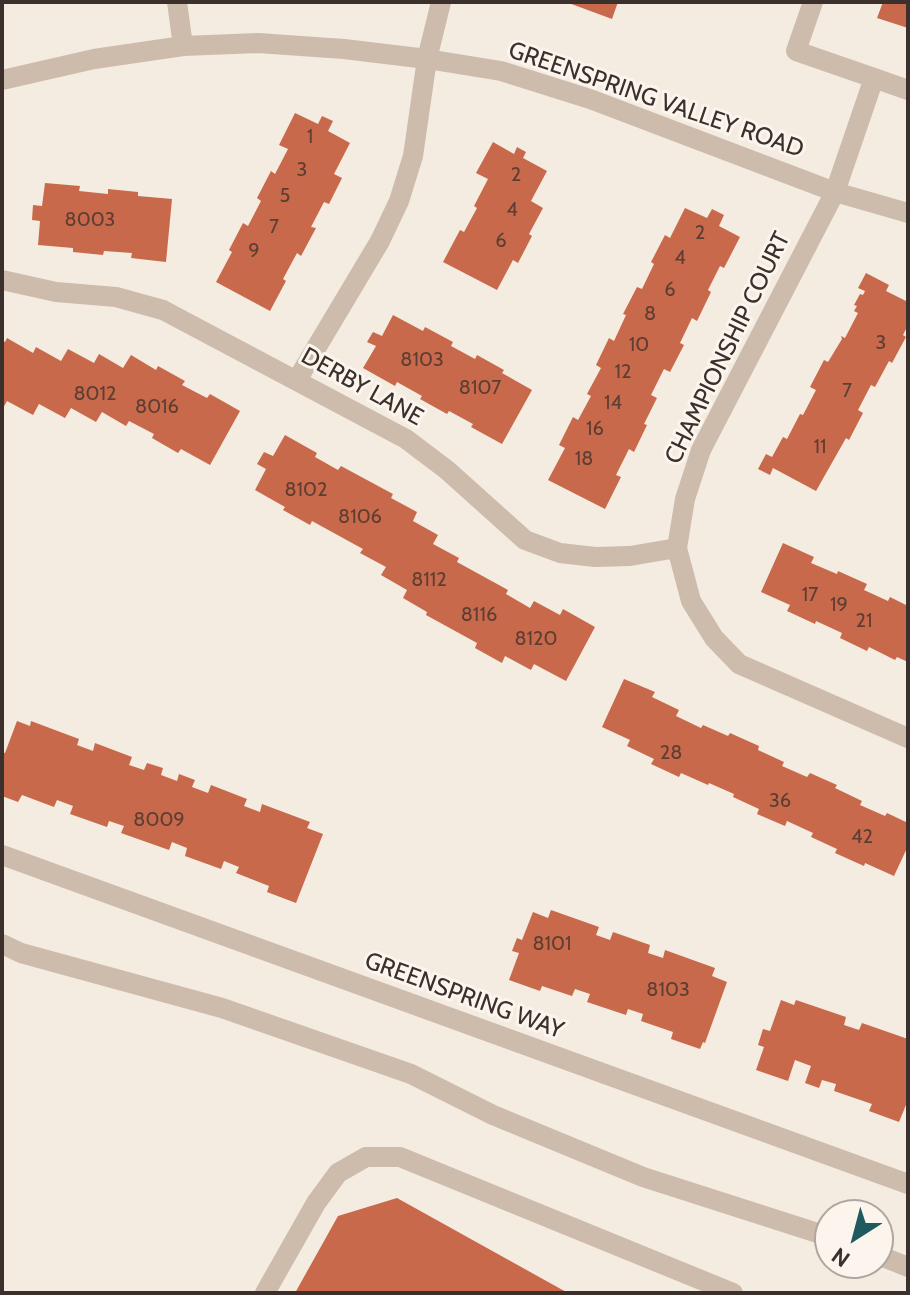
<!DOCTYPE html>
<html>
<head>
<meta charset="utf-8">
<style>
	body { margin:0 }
	#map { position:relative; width:910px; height:1295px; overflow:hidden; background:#f4ebe1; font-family:Cabin,sans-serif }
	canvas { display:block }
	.frame { position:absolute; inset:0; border:4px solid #3b302b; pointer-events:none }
	.north { position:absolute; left:814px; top:1199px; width:80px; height:80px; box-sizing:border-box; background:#fbf5ee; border:2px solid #aea6a0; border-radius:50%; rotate:216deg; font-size:22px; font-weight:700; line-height:32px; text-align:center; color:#3b302b }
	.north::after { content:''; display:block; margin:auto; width:28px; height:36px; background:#1f5a5e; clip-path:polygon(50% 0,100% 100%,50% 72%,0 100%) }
</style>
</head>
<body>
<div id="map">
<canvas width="910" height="1295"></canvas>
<div class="frame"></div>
<div class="north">N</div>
</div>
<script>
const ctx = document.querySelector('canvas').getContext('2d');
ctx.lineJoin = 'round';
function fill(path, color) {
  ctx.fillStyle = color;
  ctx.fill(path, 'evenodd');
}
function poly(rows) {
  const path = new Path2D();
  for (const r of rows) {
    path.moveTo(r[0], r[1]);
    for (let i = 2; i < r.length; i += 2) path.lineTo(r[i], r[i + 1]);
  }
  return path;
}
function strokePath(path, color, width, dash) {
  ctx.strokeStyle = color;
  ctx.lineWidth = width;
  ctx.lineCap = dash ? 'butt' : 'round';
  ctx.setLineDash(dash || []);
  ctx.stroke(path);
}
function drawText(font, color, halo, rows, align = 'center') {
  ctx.font = font + ' Cabin,sans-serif';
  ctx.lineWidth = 6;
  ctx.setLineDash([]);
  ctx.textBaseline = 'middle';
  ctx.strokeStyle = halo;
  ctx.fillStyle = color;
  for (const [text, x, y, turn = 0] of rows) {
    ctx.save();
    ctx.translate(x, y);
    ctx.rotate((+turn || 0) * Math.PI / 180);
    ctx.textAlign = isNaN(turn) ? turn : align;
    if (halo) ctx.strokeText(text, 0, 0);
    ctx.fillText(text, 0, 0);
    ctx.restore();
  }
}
const building = poly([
	[566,2,618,2,612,19],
	[883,2,908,2,908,28,877,18],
	[295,113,318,124,322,116,333,121,328,131,350,143,334,174,342,178,329,204,324,202,311,227,316,228,301,256,297,253,283,279,286,281,270,311,216,282,232,252,229,250,243,223,248,226,261,201,257,198,271,171,275,174,288,149,279,145],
	[493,142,514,154,517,147,526,152,523,158,547,171,531,201,543,208,529,234,532,236,518,263,513,260,497,290,443,262,460,230,464,232,477,208,474,206,488,179,476,173],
	[45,183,80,186,79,191,108,194,108,189,138,192,138,196,172,199,166,262,131,258,132,253,104,251,103,255,73,252,73,248,38,245,40,221,32,220,33,205,42,206],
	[685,208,707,218,712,209,724,215,719,226,740,237,724,268,720,266,708,290,711,292,697,321,692,318,680,343,684,345,670,372,664,369,651,395,657,398,644,424,647,425,634,452,629,449,616,475,621,477,605,509,548,480,565,448,559,445,573,417,578,420,591,396,587,394,601,368,596,365,609,338,614,341,626,315,623,314,637,287,642,289,654,264,651,262,665,235,670,238],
	[866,273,889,285,886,291,908,302,908,325,903,335,906,337,892,363,889,361,875,387,871,385,858,410,863,413,849,440,846,438,816,491,773,468,770,475,758,469,766,454,772,457,783,437,787,439,800,414,803,415,816,390,810,387,824,360,828,362,842,339,841,336,845,338,858,313,854,311,857,306,854,305,860,294,863,295,865,291,858,288],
	[393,315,423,331,425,327,453,342,451,346,475,359,477,355,504,370,502,373,532,390,502,444,471,427,473,424,449,411,447,414,420,399,422,396,397,382,395,386,363,368,376,346,367,342,373,332,382,336],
	[7,338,33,353,36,347,61,361,68,349,94,363,99,354,123,368,131,355,156,370,158,366,185,381,182,385,207,398,210,394,240,411,210,465,181,449,178,453,152,438,154,434,129,421,126,426,102,412,96,422,71,408,65,418,39,404,33,415,7,401,2,410,2,341,5,342],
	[285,435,317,453,315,457,338,470,341,466,393,494,391,498,417,512,413,521,438,535,433,544,459,558,457,562,508,590,506,594,530,608,534,601,560,615,563,609,595,627,566,681,534,664,531,670,505,656,502,663,475,648,477,643,426,615,427,612,403,598,407,590,381,575,386,567,360,553,363,549,312,521,310,525,283,510,285,507,255,490,266,469,257,464,264,452,273,456],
	[783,543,814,557,811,563,837,574,838,571,867,584,864,590,888,601,890,597,908,606,908,662,897,657,895,660,869,647,867,651,840,638,842,633,816,621,815,624,787,611,790,605,761,592],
	[624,679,655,692,652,697,679,710,676,716,701,728,703,725,728,736,730,733,759,746,758,750,784,762,782,766,807,777,810,773,837,785,835,788,862,801,860,805,885,816,887,813,908,823,908,846,894,876,865,863,864,866,835,853,837,849,811,837,813,833,787,821,785,826,757,814,759,809,733,797,734,794,709,783,708,785,681,773,679,777,651,764,654,759,627,746,630,740,602,727],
	[17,721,30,726,31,721,79,739,77,745,93,751,95,743,132,757,129,765,144,770,147,763,163,768,161,775,177,781,179,774,195,780,192,787,208,793,211,785,247,799,244,806,260,812,262,804,310,822,307,828,323,834,296,903,267,892,269,886,236,873,239,867,224,861,221,869,185,856,187,848,172,842,169,850,121,833,124,826,109,821,107,827,70,814,73,806,57,800,54,807,22,795,18,802,2,796,2,752,5,753],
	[551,910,599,927,596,935,610,940,613,932,650,945,648,953,663,958,665,950,715,968,712,976,727,982,705,1043,703,1042,700,1049,671,1039,673,1032,641,1021,643,1014,628,1009,626,1015,587,1002,590,994,575,989,572,996,542,986,540,991,509,980,519,953,512,951,517,938,522,940,533,912,548,918],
	[781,1000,794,1005,796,1000,846,1017,844,1025,859,1030,862,1023,908,1039,908,1100,899,1122,869,1111,872,1104,834,1091,836,1084,822,1080,819,1088,805,1083,811,1066,795,1060,788,1081,756,1070,764,1047,758,1045,763,1029,770,1031],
	[397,1198,568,1293,295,1293,338,1216]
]);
const minor = poly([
	[177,2,183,46],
	[813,2,796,51,874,78],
	[2,80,94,59,183,46,258,43,344,49,427,59,501,71,590,99,835,192,908,213],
	[908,90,874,78,835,192,701,450,685,499,677,548,691,601,714,638,739,664,908,738],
	[2,280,56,292,116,297,163,310,406,439,447,470,525,540,560,553,595,557,630,556,677,548],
	[297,380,380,241,399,201,413,156,427,59,441,2],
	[2,855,908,1184],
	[2,944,21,953,222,1008,411,1074,493,1115,643,1177,830,1237],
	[878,1255,908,1267],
	[265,1293,316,1203,338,1173,366,1157,400,1157,733,1293]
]);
const numberNames = [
	["1",310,137],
	["3",302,170],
	["2",516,175],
	["5",285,196],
	["4",512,210],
	["8003",90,220],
	["7",274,227],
	["2",700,233],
	["6",501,241],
	["9",254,251],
	["4",680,258],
	["6",670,290],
	["8",650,314],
	["3",881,343],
	["10",639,345],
	["8103",422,360],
	["12",623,372],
	["8107",480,388],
	["7",847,391],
	["8012",95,394],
	["14",613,403],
	["8016",157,407],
	["16",595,429],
	["11",820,447],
	["18",584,459],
	["8102",306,490],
	["8106",360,517],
	["8112",429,580],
	["17",810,595],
	["19",839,605],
	["8116",479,615],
	["21",864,621],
	["8120",536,639],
	["28",671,753],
	["36",780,801],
	["8009",159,820],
	["42",862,837],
	["8101",552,944],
	["8103",668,990]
];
const streetNames = [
	["GREENSPRING VALLEY ROAD",656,100,19],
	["CHAMPIONSHIP COURT",728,348,-64],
	["DERBY LANE",362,387,29],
	["GREENSPRING WAY",464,996,20]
];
fill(building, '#c8694b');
strokePath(minor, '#cdbbac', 20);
drawText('20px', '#5e3e33', null, numberNames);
drawText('24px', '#3b302b', '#fbf5ee', streetNames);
</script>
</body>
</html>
